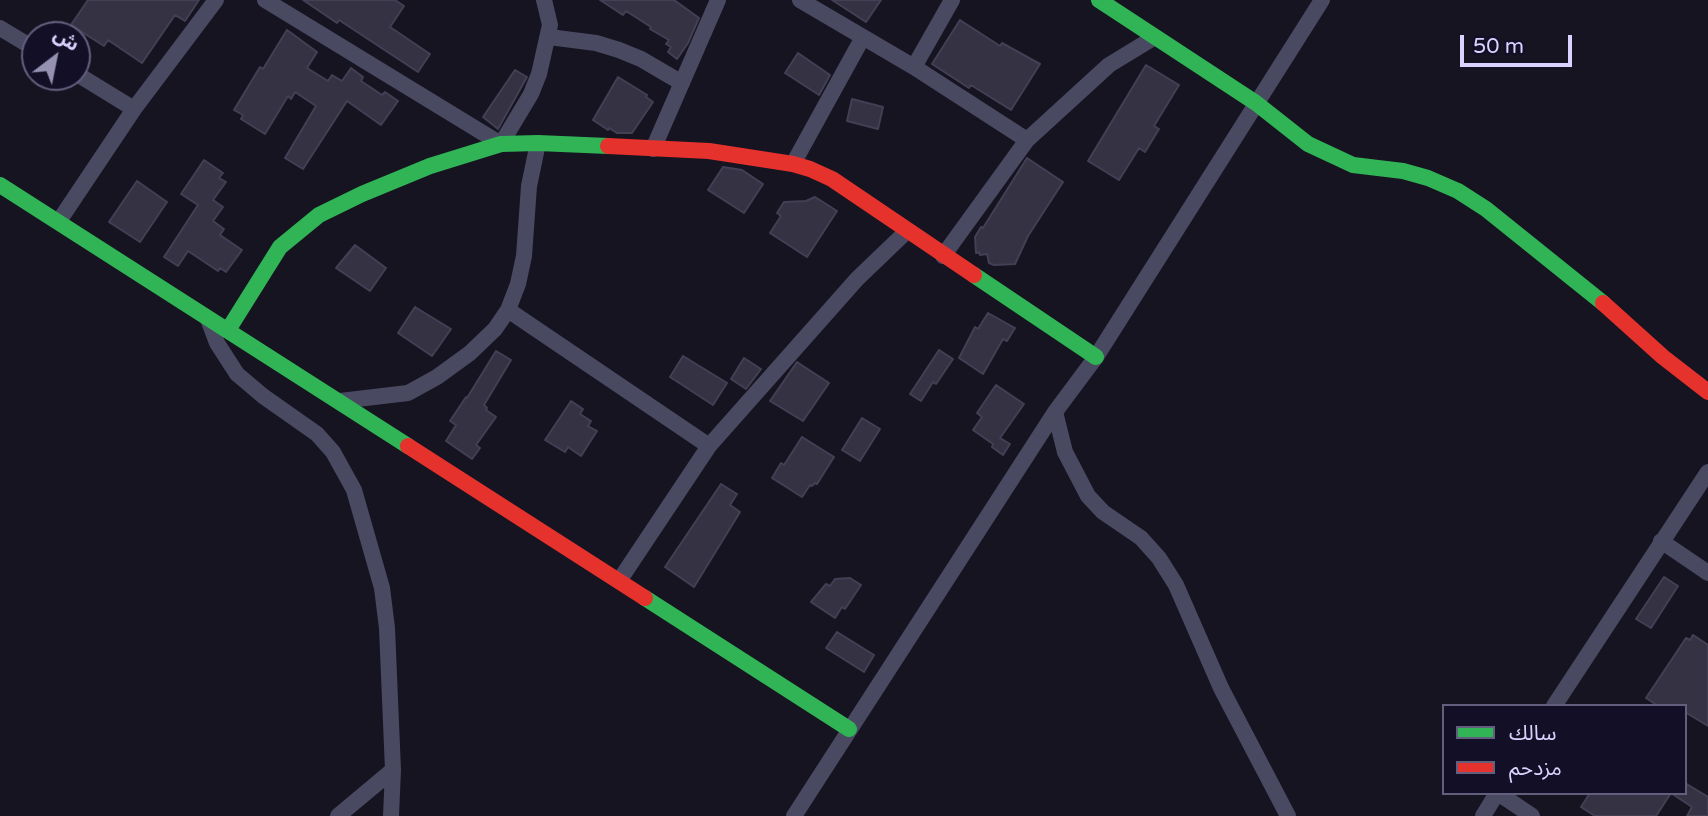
<!DOCTYPE html>
<html>
<head>
<meta charset="utf-8">
<style>
	body { margin:0 }
	#map { position:relative; width:1708px; height:816px; overflow:hidden; background:#161421; font-family:"Varela Round","Noto Sans Arabic",sans-serif }
	canvas { display:block }
	.legend { position:absolute; left:1442px; top:704px; width:245px; height:91px; box-sizing:border-box; background:#130f26; border:2px solid #625e7d; margin:0; padding:9px 12px; list-style:none; font-size:21px; color:#d9d4ff }
	.legend li { display:flex; align-items:center; gap:14px; height:35px }
	.legend b { width:35px; border:2px solid #625e7d }
	.north { position:absolute; left:21px; top:21px; width:70px; height:70px; box-sizing:border-box; background:#130f26; border:2px solid #625e7d; border-radius:50%; rotate:32deg; font-size:19px; font-weight:700; line-height:28px; text-align:center; color:#d9d4ff }
	.north::after { content:''; display:block; margin:auto; width:24px; height:32px; background:#9591b1; clip-path:polygon(50% 0,100% 100%,50% 72%,0 100%) }
	.scale { position:absolute; left:1460px; top:35px; width:112px; height:32px; box-sizing:border-box; border:4px solid #d9d4ff; border-top:0; padding-left:9px; font-size:21px; line-height:24px; white-space:nowrap; color:#d9d4ff; -webkit-text-stroke:5px #130f26; paint-order:stroke }
</style>
</head>
<body>
<div id="map">
<canvas width="1708" height="816"></canvas>
<ul class="legend">
<li><b style="height:9px;background:#30b455"></b>سالك</li>
<li><b style="height:9px;background:#e5322d"></b>مزدحم</li>
</ul>
<div class="north">ش</div>
<div class="scale">50 m</div>
</div>
<script>
const ctx = document.querySelector('canvas').getContext('2d');
ctx.lineJoin = 'round';
function fill(path, color) {
  ctx.fillStyle = color;
  ctx.fill(path, 'evenodd');
}
function poly(rows) {
  const path = new Path2D();
  for (const r of rows) {
    path.moveTo(r[0], r[1]);
    for (let i = 2; i < r.length; i += 2) path.lineTo(r[i], r[i + 1]);
  }
  return path;
}
function strokePath(path, color, width, dash) {
  ctx.strokeStyle = color;
  ctx.lineWidth = width;
  ctx.lineCap = dash ? 'butt' : 'round';
  ctx.setLineDash(dash || []);
  ctx.stroke(path);
}
const building = poly([
	[88,0,199,0,185,21,175,15,142,63,108,40,104,46,71,25,88,0],
	[303,0,395,0,404,6,390,27,430,54,418,72,339,20,337,23,303,0],
	[600,0,674,0,699,18,688,43,677,59,668,52,671,47,666,44,669,40,650,29,651,27,626,11,623,15,600,0],
	[832,0,881,0,866,22,832,0],
	[960,20,1000,46,1002,43,1040,64,1011,110,971,85,969,88,932,64,960,20],
	[287,30,317,52,307,68,328,81,332,75,342,81,351,68,363,77,361,81,382,95,385,92,398,101,381,125,347,101,303,169,285,158,316,106,295,92,291,99,288,96,265,134,241,119,243,115,234,110,260,67,263,69,287,30],
	[798,53,830,75,819,95,785,73,798,53],
	[1146,65,1179,85,1154,126,1159,129,1145,152,1139,148,1119,180,1088,161,1146,65],
	[515,70,527,77,498,129,483,117,515,70],
	[618,77,647,95,646,97,653,102,632,133,617,133,609,128,608,130,593,120,618,77],
	[852,99,883,107,878,129,847,121,852,99],
	[1027,158,1063,182,1028,236,1015,264,994,265,989,263,987,254,980,255,979,252,976,253,975,237,981,227,983,228,1027,158],
	[204,160,223,173,219,178,226,182,213,200,223,207,213,221,224,229,220,235,242,250,226,272,220,268,218,271,188,251,178,266,164,257,198,205,181,194,204,160],
	[723,167,742,170,763,184,744,213,708,190,723,167],
	[137,181,167,202,140,242,109,222,137,181],
	[815,197,837,211,807,257,770,233,781,216,777,213,784,202,806,201,815,197],
	[355,245,386,268,370,291,336,268,355,245],
	[415,307,451,329,432,356,398,333,415,307],
	[988,313,1015,328,1007,341,1003,339,983,374,959,358,975,327,978,329,988,313],
	[939,350,953,359,936,384,933,382,921,401,910,394,939,350],
	[496,351,511,360,484,405,487,408,486,410,496,417,476,445,480,448,472,459,446,441,456,425,450,421,466,397,467,398,496,351],
	[683,356,727,383,713,405,670,377,683,356],
	[744,358,761,369,746,389,731,379,744,358],
	[797,362,829,383,803,421,770,401,797,362],
	[996,385,1024,404,1000,438,1010,444,1003,455,992,447,993,444,973,430,982,417,977,413,996,385],
	[571,401,583,409,580,414,591,421,588,426,597,431,581,456,568,447,565,452,545,440,571,401],
	[862,418,880,429,860,461,842,450,862,418],
	[802,437,834,457,817,484,815,483,812,486,810,485,802,497,772,478,781,463,784,465,802,437],
	[721,484,737,494,730,505,740,512,694,587,665,567,721,484],
	[1664,577,1678,586,1651,628,1636,619,1664,577],
	[850,578,861,585,845,609,842,607,835,618,811,602,826,584,830,586,835,579,850,578],
	[837,632,874,655,864,672,826,648,837,632],
	[1693,635,1708,645,1708,726,1685,712,1685,706,1658,706,1646,698,1686,638,1690,640,1693,635],
	[1685,783,1708,797,1708,816,1687,816,1692,807,1671,793,1685,793,1685,783],
	[1590,793,1671,793,1656,816,1595,816,1581,807,1590,793]
]);
const street = poly([
	[265,0,501,144,531,94,539,74,550,25,544,0],
	[800,0,914,67,1027,140],
	[0,28,35,49],
	[549,37,596,43,619,50,641,59,682,83],
	[914,67,952,0],
	[77,74,134,109],
	[653,149,718,0],
	[793,164,863,37],
	[59,221,134,109,216,0],
	[943,256,1027,140,1109,65,1155,37],
	[508,310,709,446],
	[208,319,217,343,237,374,263,396,317,434,333,452,354,490,382,588,387,628,393,770,391,816],
	[340,401,408,393,437,377,470,353,495,329,508,310,518,284,524,256,529,186,538,143],
	[1055,412,1065,452,1088,496,1103,512,1141,538,1159,558,1176,585,1221,688,1288,816],
	[1661,541,1708,573],
	[619,581,709,446,857,279,907,231],
	[1554,706,1708,472],
	[1498,793,1532,816],
	[338,816,393,770],
	[794,816,1055,412,1096,357,1322,0],
	[1483,816,1497,793]
]);
const fast = poly([
	[1099,0,1256,103,1308,144,1353,165,1403,171,1428,178,1458,191,1486,209,1603,303],
	[0,185,408,446],
	[974,275,1096,357],
	[228,330,280,247,319,215,362,194,430,166,501,144,538,143,608,146],
	[645,598,849,729]
]);
const jam = poly([
	[608,146,709,151,793,164,810,169,832,179,974,275],
	[1603,303,1663,357,1708,392],
	[408,446,645,598]
]);
fill(building, '#343243');
strokePath(building, '#433f54', 2);
strokePath(street, '#4a4962', 16);
strokePath(fast, '#30b455', 16);
strokePath(jam, '#e5322d', 16);
</script>
</body>
</html>
